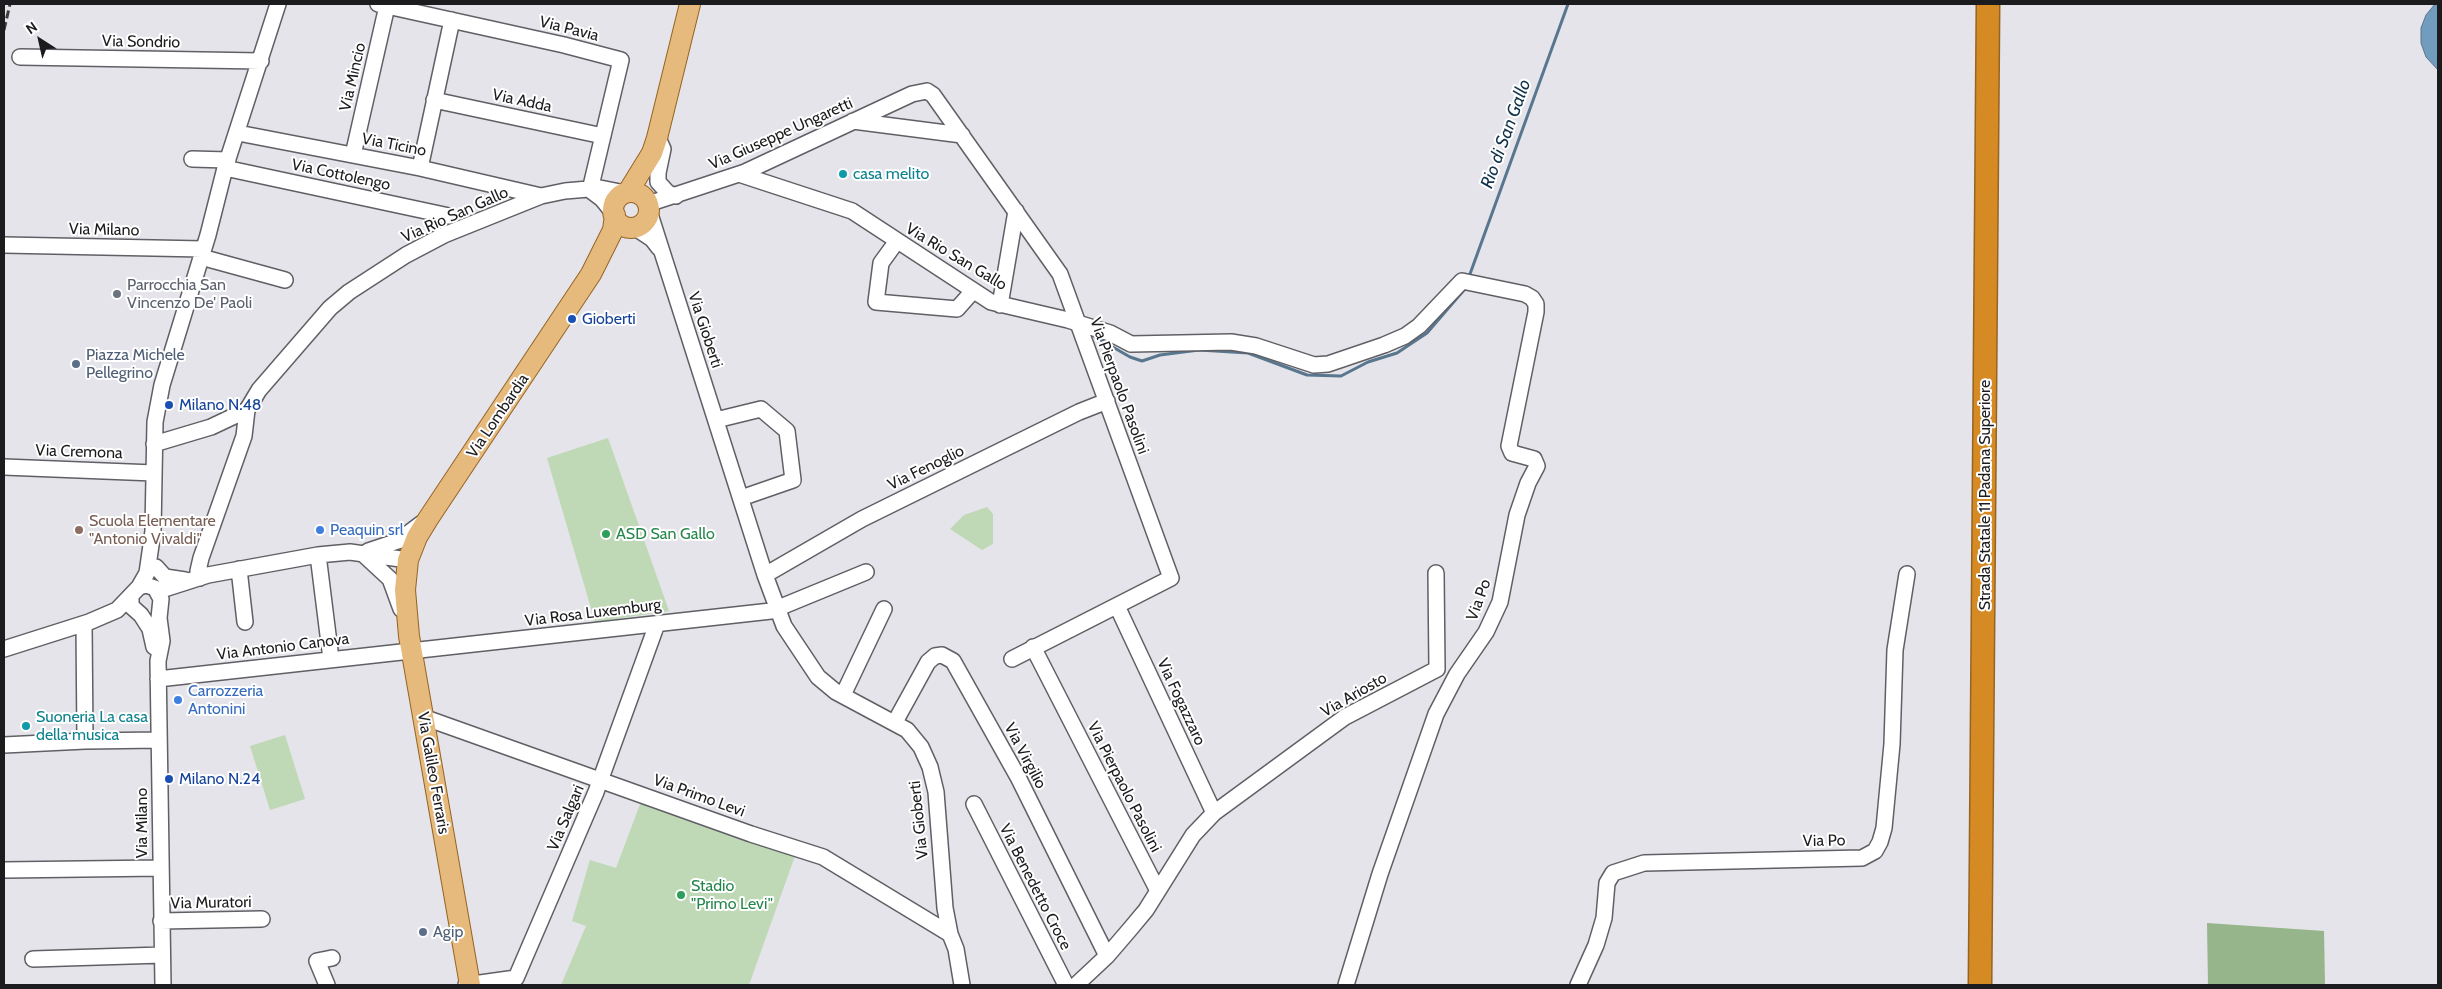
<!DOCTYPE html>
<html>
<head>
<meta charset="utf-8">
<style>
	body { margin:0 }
	#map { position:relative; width:2442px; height:989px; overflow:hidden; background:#e4e4ea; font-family:Cabin,sans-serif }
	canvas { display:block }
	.frame { position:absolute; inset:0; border:5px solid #1c1c1e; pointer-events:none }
	.north { position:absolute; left:15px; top:15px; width:50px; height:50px; -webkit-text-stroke:4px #fff; paint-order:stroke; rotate:325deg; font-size:14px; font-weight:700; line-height:20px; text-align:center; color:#1c1c1e }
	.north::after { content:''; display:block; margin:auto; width:18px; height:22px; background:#1c1c1e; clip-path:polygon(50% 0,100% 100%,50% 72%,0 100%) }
</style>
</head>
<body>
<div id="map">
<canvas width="2442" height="989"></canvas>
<div class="frame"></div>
<div class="north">N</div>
</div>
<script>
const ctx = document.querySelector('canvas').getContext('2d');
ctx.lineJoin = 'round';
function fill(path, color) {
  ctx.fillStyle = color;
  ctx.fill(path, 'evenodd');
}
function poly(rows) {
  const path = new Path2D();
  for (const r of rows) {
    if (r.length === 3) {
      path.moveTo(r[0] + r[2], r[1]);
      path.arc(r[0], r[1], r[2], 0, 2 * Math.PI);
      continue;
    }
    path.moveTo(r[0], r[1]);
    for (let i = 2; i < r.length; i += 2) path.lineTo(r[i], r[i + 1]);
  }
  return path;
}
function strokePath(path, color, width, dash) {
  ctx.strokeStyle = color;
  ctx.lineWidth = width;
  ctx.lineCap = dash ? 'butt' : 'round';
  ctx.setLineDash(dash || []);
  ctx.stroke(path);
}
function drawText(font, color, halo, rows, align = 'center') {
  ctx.font = font + ' Cabin,sans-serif';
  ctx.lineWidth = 4;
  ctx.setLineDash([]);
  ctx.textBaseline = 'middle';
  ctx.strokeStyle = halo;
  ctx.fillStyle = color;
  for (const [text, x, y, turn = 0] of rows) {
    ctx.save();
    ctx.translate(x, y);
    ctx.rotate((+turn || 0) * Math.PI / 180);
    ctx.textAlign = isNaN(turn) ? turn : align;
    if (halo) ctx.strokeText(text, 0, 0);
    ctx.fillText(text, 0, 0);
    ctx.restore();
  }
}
const green = poly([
	[608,438,669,611,595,622,547,458],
	[987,507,993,514,993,544,982,550,950,529,964,515],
	[285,735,305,799,270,810,250,746],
	[642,799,796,853,749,985,561,985,586,926,572,921,590,860,616,868]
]);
const forest = poly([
	[2207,923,2324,931,2325,985,2208,985]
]);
const water = poly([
	[2435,4,2438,4,2438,70,2426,57,2421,43,2421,28,2426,15,2435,4]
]);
const stream = poly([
	[1470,274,1568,4],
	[1092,335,1130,357,1142,361,1160,355,1199,350,1248,353,1307,375,1341,376,1368,362,1397,353,1427,333,1464,290]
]);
const minor = poly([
	[378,4,564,45,621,60,590,190],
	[20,57,261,61],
	[434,100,603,136],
	[853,121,962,135],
	[238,133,420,168,541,196],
	[658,138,663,149,658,173,658,182,668,193,676,196],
	[353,155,387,6],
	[192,159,228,160],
	[225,168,449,216],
	[420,168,452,20],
	[739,174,852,211,991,302,1068,320,1110,333,1131,344,1231,342,1256,346,1314,365,1328,364,1384,345,1405,336,1419,326,1462,281,1525,294,1532,298,1536,304,1536,312,1509,446,1512,453,1534,459,1537,466,1528,483,1517,515,1500,602,1486,632,1457,674,1436,714,1380,874,1346,985],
	[590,190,602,199,615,215],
	[648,204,745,172,912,94,927,91,933,95,1060,274,1171,578,1012,659],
	[649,211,765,575,784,626,818,677,836,692,907,730,921,747,930,767,936,792,945,908,950,934,956,949,962,985],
	[634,227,652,239,659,248],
	[897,241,881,263,876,302,957,309,973,291],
	[4,245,203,249],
	[201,257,285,280],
	[1000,305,1016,211],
	[716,420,761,409,787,431,793,480,741,498],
	[154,444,211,427,247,410,259,390,330,308,349,292,406,255,444,235,541,196,565,191,600,188,625,193],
	[4,467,154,473],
	[368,551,398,541,422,523],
	[363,554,390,579,401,609],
	[318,555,331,659],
	[156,567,165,577,185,580],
	[239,569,245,622],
	[765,575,862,519,1079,412,1107,401],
	[200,578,198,571,201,558,244,436,247,410],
	[139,587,146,585,155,588,161,599,159,618,162,641,158,661,163,985],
	[158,591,208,575,318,555,350,552,408,560],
	[131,596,131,606,141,615,150,629,154,647],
	[1117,606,1214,813],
	[84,624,85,741],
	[1033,647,1157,889],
	[4,649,89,622,117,610,139,587,147,573,153,531,155,422,162,385,208,235,225,168,278,4],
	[158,679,771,611,866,572],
	[843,695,884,609],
	[423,717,751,834,823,857,950,934],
	[895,722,928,662,935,656,942,655,953,661,1018,777,1107,956],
	[4,745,85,741,159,740],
	[974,804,1066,985],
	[4,870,160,868],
	[161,921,262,919],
	[33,959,162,955],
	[327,985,317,961,332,958],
	[466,985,516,978,596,792,657,624],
	[1076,985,1107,956,1131,928,1146,910,1193,835,1214,813,1345,717,1437,669,1436,573],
	[1578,985,1596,945,1604,918,1607,883,1613,873,1644,863,1862,858,1875,851,1880,842,1884,828,1892,744,1895,650,1907,574]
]);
const major = poly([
	[628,192,652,153,657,138,690,4],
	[631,210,18],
	[470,985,409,636,405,590,408,560,417,537,428,519,591,274,613,230,615,215]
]);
const highway = poly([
	[1980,985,1988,4]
]);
const rail = poly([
	[4,30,10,4]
]);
const markers = [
	[843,174,5,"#0f9aa8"],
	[117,294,5,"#6b7280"],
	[572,319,5,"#1a4fb4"],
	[76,364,5,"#5c6f8a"],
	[169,405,5,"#1a4fb4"],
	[79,530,5,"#8d6e63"],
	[320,530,5,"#3f7fe0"],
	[606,534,5,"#2e9e5b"],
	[178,700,5,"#3f7fe0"],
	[26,726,5,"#0f9aa8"],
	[169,779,5,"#1a4fb4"],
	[681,895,5,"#2e9e5b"],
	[423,932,5,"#5c6f8a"]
];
const streetNames = [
	["Via Pavia",569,29,14],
	["Via Sondrio",141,42,1],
	["Via Mincio",353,77,-77],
	["Via Adda",522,101,12],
	["Via Giuseppe Ungaretti",781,134,-24],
	["Via Ticino",394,145,11],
	["Via Cottolengo",341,175,12],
	["Via Rio San Gallo",455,215,-24],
	["Via Milano",104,230,1],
	["Via Rio San Gallo",956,257,31],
	["Via Gioberti",705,330,72],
	["Via Pierpaolo Pasolini",1119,386,70],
	["Via Lombardia",498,416,-56],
	["Via Cremona",79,452,2],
	["Via Fenoglio",926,468,-26],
	["Strada Statale 11 Padana Superiore",1985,495,-90],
	["Via Po",1479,600,-70],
	["Via Rosa Luxemburg",593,613,-7],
	["Via Antonio Canova",283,647,-7],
	["Via Ariosto",1354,695,-30],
	["Via Fogazzaro",1181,702,65],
	["Via Virgilio",1025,756,62],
	["Via Galileo Ferraris",433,773,80],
	["Via Pierpaolo Pasolini",1124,787,63],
	["Via Primo Levi",699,796,20],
	["Via Salgari",566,818,-67],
	["Via Gioberti",919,820,-96],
	["Via Milano",142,823,-90],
	["Via Po",1824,841,-1],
	["Via Benedetto Croce",1035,887,63],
	["Via Muratori",211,903,-1]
];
const cultureNames = [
	["casa melito",853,174],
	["Suoneria La casa",36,717],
	["della musica",36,735]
];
const worshipNames = [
	["Parrocchia San",127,285],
	["Vincenzo De' Paoli",127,303]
];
const transitNames = [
	["Gioberti",582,319],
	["Milano N.48",179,405],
	["Milano N.24",179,779]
];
const serviceNames = [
	["Piazza Michele",86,355],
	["Pellegrino",86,373],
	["Agip",433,932]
];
const educationNames = [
	["Scuola Elementare",89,521],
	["\"Antonio Vivaldi\"",89,539]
];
const shopNames = [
	["Peaquin srl",330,530],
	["Carrozzeria",188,691],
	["Antonini",188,709]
];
const leisureNames = [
	["ASD San Gallo",616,534],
	["Stadio",691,886],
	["\"Primo Levi\"",691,904]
];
const waterNames = [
	["Rio di San Gallo",1506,134,-70]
];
fill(green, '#bfd8b5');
fill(forest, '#96b58a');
fill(water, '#719cbe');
strokePath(water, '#58768e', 1);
strokePath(stream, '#58768e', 3);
strokePath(minor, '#605f65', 18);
strokePath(major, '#956422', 22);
strokePath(highway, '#956422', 25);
strokePath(minor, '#fff', 15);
strokePath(major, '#e6b97c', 20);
strokePath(highway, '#d68a24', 22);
strokePath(rail, '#3d3d3f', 3, [8, 4]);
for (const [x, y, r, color] of markers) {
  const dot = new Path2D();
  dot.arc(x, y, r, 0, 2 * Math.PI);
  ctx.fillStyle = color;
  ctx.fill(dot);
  strokePath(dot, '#fff', 2);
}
drawText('16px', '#1c1c1e', '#fff', streetNames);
drawText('16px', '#0d838f', '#fff', cultureNames, 'left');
drawText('16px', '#5b616d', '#fff', worshipNames, 'left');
drawText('16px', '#164399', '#fff', transitNames, 'left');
drawText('16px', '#4e5e75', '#fff', serviceNames, 'left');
drawText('16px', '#785e54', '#fff', educationNames, 'left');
drawText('16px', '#366cbe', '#fff', shopNames, 'left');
drawText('16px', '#27864d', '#fff', leisureNames, 'left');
drawText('italic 18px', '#11334c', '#fff', waterNames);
</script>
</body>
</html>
